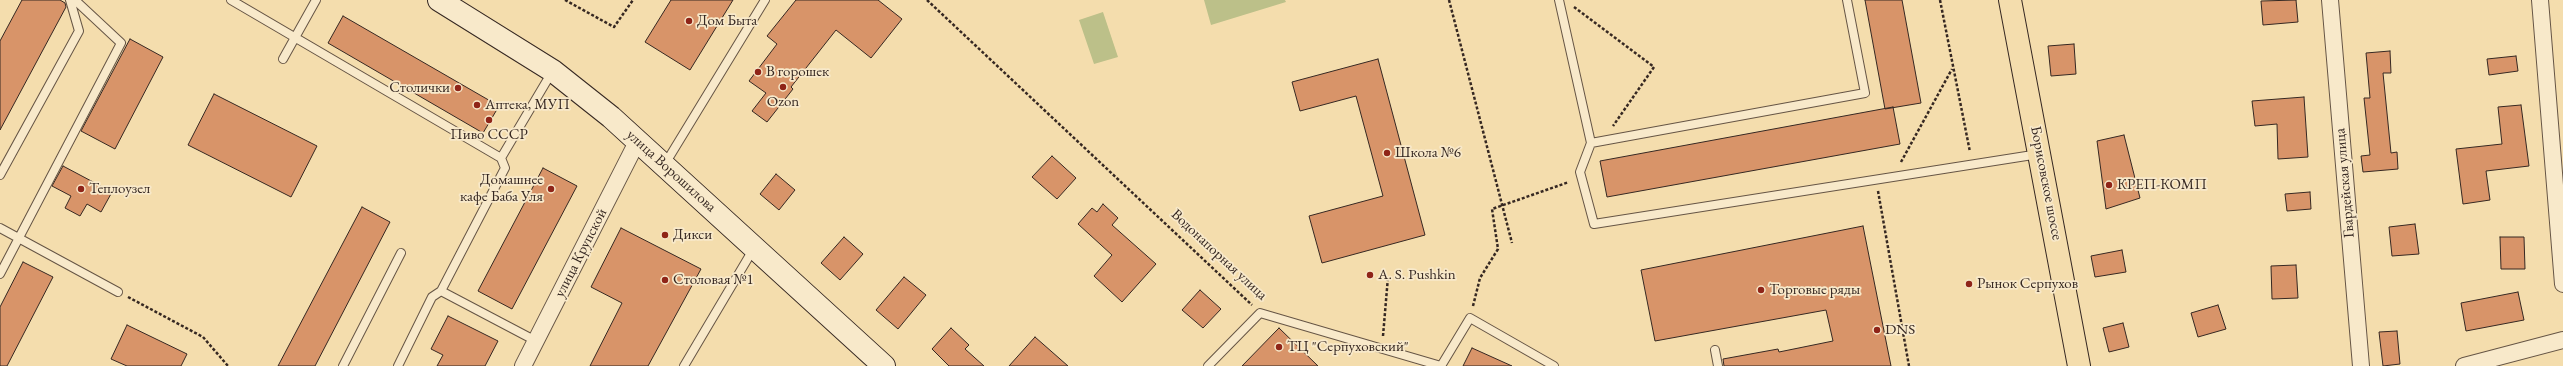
<!DOCTYPE html>
<html>
<head>
<meta charset="utf-8">
<style>
	body { margin:0 }
	canvas { display:block; background:#f4ddad }
</style>
</head>
<body>
<canvas width="2563" height="366"></canvas>
<script>
const ctx = document.querySelector('canvas').getContext('2d');
ctx.lineJoin = 'round';
function fill(path, color) {
  ctx.fillStyle = color;
  ctx.fill(path, 'evenodd');
}
function poly(rows) {
  const path = new Path2D();
  for (const r of rows) {
    path.moveTo(r[0], r[1]);
    for (let i = 2; i < r.length; i += 2) path.lineTo(r[i], r[i + 1]);
  }
  return path;
}
function strokePath(path, color, width, dash) {
  ctx.strokeStyle = color;
  ctx.lineWidth = width;
  ctx.lineCap = dash ? 'butt' : 'round';
  ctx.setLineDash(dash || []);
  ctx.stroke(path);
}
function drawText(font, color, halo, rows, align = 'center') {
  ctx.font = font + ' "EB Garamond",serif';
  ctx.lineWidth = 3.5;
  ctx.setLineDash([]);
  ctx.textBaseline = 'middle';
  ctx.strokeStyle = halo;
  ctx.fillStyle = color;
  for (const [text, x, y, turn = 0] of rows) {
    ctx.save();
    ctx.translate(x, y);
    ctx.rotate((+turn || 0) * Math.PI / 180);
    ctx.textAlign = isNaN(turn) ? turn : align;
    if (halo) ctx.strokeText(text, 0, 0);
    ctx.fillText(text, 0, 0);
    ctx.restore();
  }
}
const green = poly([
	[1204,0,1285,0,1286,2,1211,25],
	[1103,12,1118,57,1094,64,1079,20]
]);
const building = poly([
	[22,0,60,0,65,3,66,7,0,130,0,41,22,0],
	[671,0,733,0,690,70,645,42,671,0],
	[796,0,878,0,902,19,871,58,836,30,791,87,793,89,767,122,752,111,766,93,749,81,777,44,767,36,796,0],
	[1865,0,1902,0,1921,103,1885,109,1865,0],
	[2296,0,2298,22,2263,25,2261,1,2296,0],
	[343,16,499,106,483,133,328,43,343,16],
	[130,39,163,57,115,149,81,131,130,39],
	[2074,44,2076,74,2051,76,2048,46,2074,44],
	[2390,51,2391,73,2383,73,2391,153,2397,152,2398,169,2363,172,2361,156,2370,155,2364,98,2370,98,2366,53,2390,51],
	[2516,56,2518,71,2489,75,2487,59,2516,56],
	[1378,59,1425,235,1322,263,1309,216,1383,196,1356,96,1300,111,1292,82,1378,59],
	[214,94,317,146,291,197,188,145,214,94],
	[2304,97,2308,157,2278,159,2277,124,2255,126,2252,101,2304,97],
	[2521,105,2529,166,2486,171,2490,200,2463,204,2456,149,2502,144,2498,107,2521,105],
	[1893,107,1900,144,1607,197,1600,161,1893,107],
	[2124,135,2140,198,2106,209,2097,141,2124,135],
	[1052,156,1076,178,1057,199,1032,177,1052,156],
	[63,166,112,192,101,212,87,204,80,216,65,208,71,196,52,186,63,166],
	[543,168,577,186,512,309,478,291,543,168],
	[776,174,795,190,779,210,760,194,776,174],
	[2310,192,2311,209,2287,211,2285,194,2310,192],
	[1103,204,1118,218,1112,225,1156,264,1122,302,1094,276,1112,255,1078,224,1092,208,1097,212,1103,204],
	[362,207,390,222,315,366,278,366,362,207],
	[2415,224,2419,254,2392,256,2389,227,2415,224],
	[1863,226,1891,366,1724,366,1723,359,1778,349,1779,352,1833,341,1826,310,1655,341,1641,270,1863,226],
	[621,228,701,269,648,366,590,366,622,303,591,287,621,228],
	[844,237,863,254,840,280,821,263,844,237],
	[2500,237,2524,237,2525,269,2501,269,2500,237],
	[2122,250,2126,272,2095,277,2091,256,2122,250],
	[23,262,53,277,7,366,0,366,0,307,23,262],
	[2296,265,2298,298,2272,299,2271,266,2296,265],
	[904,277,926,295,898,329,876,310,904,277],
	[1200,290,1221,309,1203,328,1182,310,1200,290],
	[2518,292,2524,320,2466,331,2461,303,2518,292],
	[2218,305,2226,329,2198,337,2191,313,2218,305],
	[448,316,498,341,485,366,437,366,443,355,431,349,448,316],
	[2123,323,2129,347,2109,352,2103,328,2123,323],
	[127,325,187,354,181,366,127,366,111,359,127,325],
	[951,328,969,345,965,349,984,366,949,366,932,349,951,328],
	[1279,328,1318,366,1242,366,1279,328],
	[2397,331,2400,364,2383,366,2379,332,2397,331],
	[1035,337,1068,366,1009,366,1035,337],
	[1472,348,1512,366,1463,366,1472,348]
]);
const path = poly([
	[565,0,614,27,633,0],
	[927,0,1252,305],
	[1449,0,1512,243],
	[1940,0,1970,152],
	[1574,7,1654,67,1613,126],
	[1901,162,1952,69],
	[1878,191,1909,366],
	[128,297,203,337,228,366],
	[1473,306,1480,278,1498,249,1492,209,1569,182],
	[1383,336,1388,277]
]);
const lane = poly([
	[231,0,501,158,552,72],
	[1559,0,1591,143,1865,93,1847,0],
	[283,59,316,0],
	[1591,143,1580,172,1594,224,2039,154],
	[501,158,505,168,441,291,536,341],
	[665,164,765,0],
	[0,175,79,31,70,0],
	[0,228,118,292],
	[0,274,121,43,75,0],
	[1715,350,1718,366],
	[343,366,401,253],
	[398,366,432,297,441,291],
	[684,366,754,248],
	[1208,366,1260,313,1441,366,1470,318,1554,366]
]);
const street = poly([
	[2330,0,2361,366],
	[2540,0,2563,284],
	[523,366,638,140],
	[2464,366,2563,340]
]);
const secondary = poly([
	[439,0,553,71,611,117,884,366]
]);
const primary = poly([
	[2010,0,2079,366]
]);
const markers = [
	[689,21,4,"#8f2418"],
	[758,72,4,"#8f2418"],
	[783,87,4,"#8f2418"],
	[458,88,4,"#8f2418"],
	[477,105,4,"#8f2418"],
	[489,120,4,"#8f2418"],
	[1387,153,4,"#8f2418"],
	[2109,185,4,"#8f2418"],
	[81,189,4,"#8f2418"],
	[551,189,4,"#8f2418"],
	[665,235,4,"#8f2418"],
	[1370,275,4,"#8f2418"],
	[665,280,4,"#8f2418"],
	[1969,284,4,"#8f2418"],
	[1761,290,4,"#8f2418"],
	[1877,330,4,"#8f2418"],
	[1279,347,4,"#8f2418"]
];
const poiNames = [
	["Дом Быта",697,21],
	["В горошек",766,72],
	["Столички",450,88,"right"],
	["Ozon",783,102,"center"],
	["Аптека, МУП",485,105],
	["Пиво СССР",489,135,"center"],
	["Школа №6",1395,153],
	["Домашнее",543,180,"right"],
	["кафе Баба Уля",543,197,"right"],
	["КРЕП-КОМП",2117,185],
	["Теплоузел",89,189],
	["Дикси",673,235],
	["A. S. Pushkin",1378,275],
	["Столовая №1",673,280],
	["Рынок Серпухов",1977,284],
	["Торговые ряды",1769,290],
	["DNS",1885,330],
	["ТЦ \"Серпуховский\"",1287,347]
];
const streetNames = [
	["улица Ворошилова",671,171,42],
	["Борисовское шоссе",2046,183,79],
	["Гвардейская улица",2345,183,-95],
	["улица Крупской",581,253,-63],
	["Водонапорная улица",1219,255,43]
];
fill(green, '#bcc089');
fill(building, '#d89469');
strokePath(building, '#362822', 1);
strokePath(lane, '#665545', 10);
strokePath(street, '#665545', 18);
strokePath(secondary, '#362822', 24);
strokePath(primary, '#362822', 24);
strokePath(path, '#362822', 2.5, [3, 2]);
strokePath(lane, '#f8e9ca', 8);
strokePath(street, '#f8e9ca', 16);
strokePath(secondary, '#f8e9ca', 22);
strokePath(primary, '#f4ddad', 22);
for (const [x, y, r, color] of markers) {
  const dot = new Path2D();
  dot.arc(x, y, r, 0, 2 * Math.PI);
  ctx.fillStyle = color;
  ctx.fill(dot);
  strokePath(dot, '#f8e9ca', 1.5);
}
drawText('15px', '#362822', '#f8e9ca', poiNames, 'left');
drawText('15px', '#362822', '#f8e9ca', streetNames);
</script>
</body>
</html>
